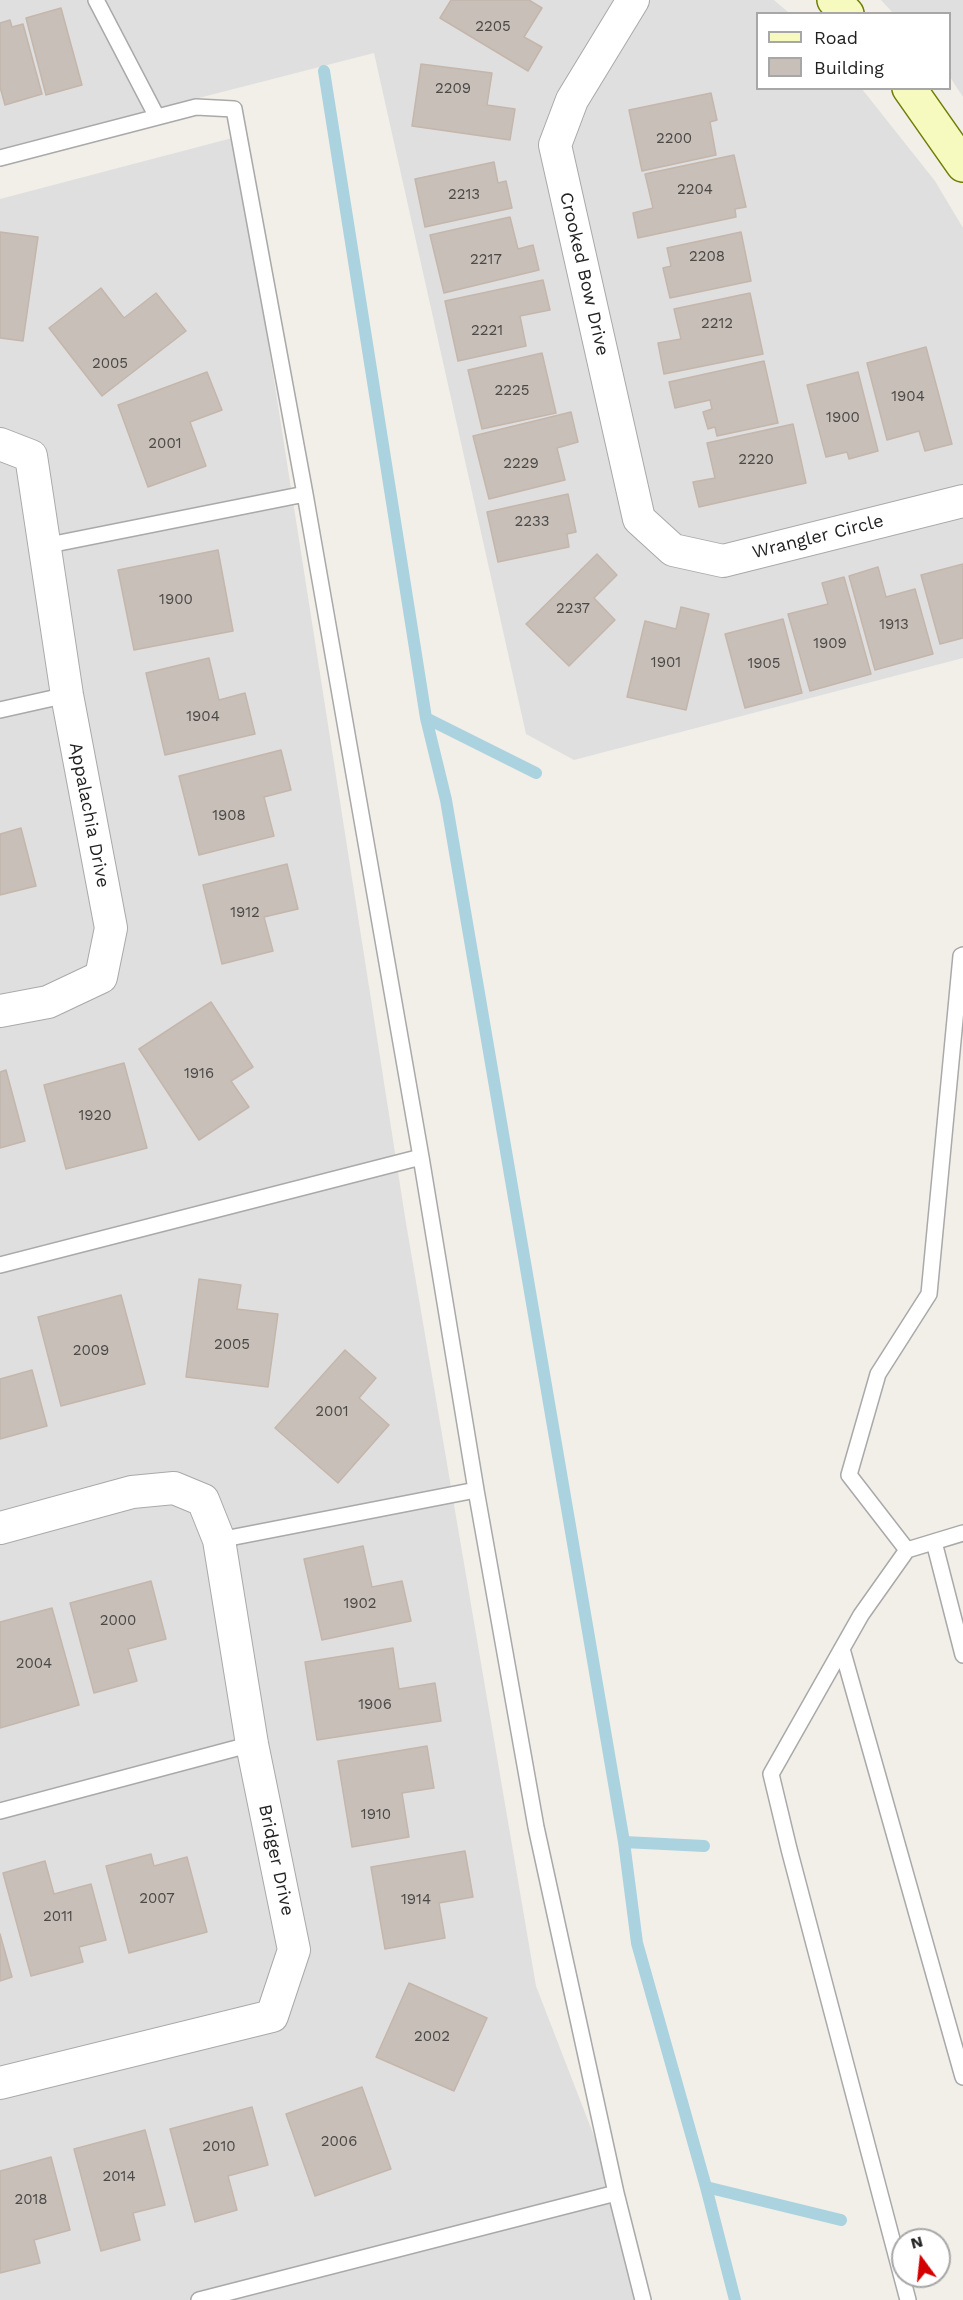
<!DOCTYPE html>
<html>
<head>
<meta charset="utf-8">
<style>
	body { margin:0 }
	#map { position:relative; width:963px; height:2300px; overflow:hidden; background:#f2efe9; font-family:"Work Sans",sans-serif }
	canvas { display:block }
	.legend { position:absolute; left:756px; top:12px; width:195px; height:78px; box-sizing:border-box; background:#fff; border:2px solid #a7a7a7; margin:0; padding:8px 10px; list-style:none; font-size:18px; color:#222 }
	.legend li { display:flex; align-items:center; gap:12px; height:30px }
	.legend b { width:30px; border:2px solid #a7a7a7 }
	.north { position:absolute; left:891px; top:2228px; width:60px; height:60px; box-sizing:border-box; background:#fff; border:2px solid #a7a7a7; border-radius:50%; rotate:345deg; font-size:16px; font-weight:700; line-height:24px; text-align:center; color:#222 }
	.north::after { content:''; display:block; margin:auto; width:21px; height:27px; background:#d40000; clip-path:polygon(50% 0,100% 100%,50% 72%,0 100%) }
</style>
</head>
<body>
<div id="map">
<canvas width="963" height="2300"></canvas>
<ul class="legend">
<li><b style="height:8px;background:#f7fabf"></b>Road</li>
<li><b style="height:16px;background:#c7bfb8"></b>Building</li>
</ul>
<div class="north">N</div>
</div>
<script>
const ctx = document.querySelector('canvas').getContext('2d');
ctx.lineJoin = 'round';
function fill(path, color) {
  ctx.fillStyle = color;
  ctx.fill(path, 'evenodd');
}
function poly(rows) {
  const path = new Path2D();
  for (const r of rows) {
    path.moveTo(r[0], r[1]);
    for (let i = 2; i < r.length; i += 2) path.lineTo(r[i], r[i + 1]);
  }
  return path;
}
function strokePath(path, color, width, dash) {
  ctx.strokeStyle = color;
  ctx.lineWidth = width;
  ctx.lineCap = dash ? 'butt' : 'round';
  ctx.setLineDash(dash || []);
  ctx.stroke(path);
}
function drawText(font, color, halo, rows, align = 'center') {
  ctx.font = font + ' "Work Sans",sans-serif';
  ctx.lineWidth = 4.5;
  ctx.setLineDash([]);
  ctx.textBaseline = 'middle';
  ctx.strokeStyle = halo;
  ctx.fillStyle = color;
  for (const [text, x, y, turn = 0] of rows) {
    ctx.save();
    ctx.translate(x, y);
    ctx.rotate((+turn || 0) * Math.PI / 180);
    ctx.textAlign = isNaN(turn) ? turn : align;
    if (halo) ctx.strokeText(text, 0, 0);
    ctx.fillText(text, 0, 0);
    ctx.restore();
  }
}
const residential = poly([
	[0,0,774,0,789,13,758,14,758,88,862,89,935,181,963,228,963,658,574,760,526,734,374,53,0,149],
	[881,0,963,0,963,97,950,77,950,14,893,13],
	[236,137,406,1223,536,1986,616,2193,642,2300,0,2300,0,199]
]);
const stream = poly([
	[324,71,426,718,446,800,624,1842,637,1943,706,2187,735,2300],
	[426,718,536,773],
	[624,1842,704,1846],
	[706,2187,841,2220]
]);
const building = poly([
	[451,0,529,0,542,8,524,37,542,47,528,71,440,18,451,0],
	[61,8,82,85,46,95,26,18,61,8],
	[10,20,12,27,23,24,42,94,5,105,0,87,0,23,10,20],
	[421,64,492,73,487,105,515,109,510,140,412,126,421,64],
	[711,93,717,120,710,122,716,155,642,171,629,110,711,93],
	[734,155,746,207,735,209,736,217,638,238,633,213,653,208,645,174,734,155],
	[494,162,498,183,506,181,512,208,425,227,415,179,494,162],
	[510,217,518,249,533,245,539,270,444,293,430,235,510,217],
	[0,232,38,237,23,341,0,338,0,232],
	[741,232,751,281,670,298,663,268,671,266,667,248,741,232],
	[543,280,550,310,520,316,526,346,458,361,445,301,543,280],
	[101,288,124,318,156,293,186,331,102,396,49,328,101,288],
	[750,293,763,354,664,374,658,343,681,339,674,309,750,293],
	[926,347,952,444,925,451,919,431,887,440,867,363,926,347],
	[542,353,556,413,482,429,468,370,542,353],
	[764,361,778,423,717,436,715,427,708,429,703,412,712,409,710,400,675,408,669,382,764,361],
	[207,372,222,410,190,422,206,466,148,487,118,405,207,372],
	[858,372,878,451,849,459,847,452,826,457,807,385,858,372],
	[571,412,578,442,557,448,565,480,489,499,473,436,571,412],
	[793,424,806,483,699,507,693,482,715,478,707,443,793,424],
	[568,494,576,532,567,534,569,547,498,562,487,512,568,494],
	[218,550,233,631,134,650,118,570,218,550],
	[597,554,617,575,594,598,615,620,569,666,526,624,597,554],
	[963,564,963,638,940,644,921,575,963,564],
	[878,567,886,597,915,589,933,654,875,670,849,576,878,567],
	[844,577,871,674,810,691,788,614,828,604,822,583,844,577],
	[681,607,709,614,686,710,627,697,645,621,676,629,681,607],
	[783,619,802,693,745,708,725,634,783,619],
	[209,658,219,700,245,693,255,734,165,755,146,673,209,658],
	[281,750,291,790,264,797,274,836,199,855,179,776,281,750],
	[21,828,36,886,0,895,0,834,21,828],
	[287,864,298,909,264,917,273,951,222,964,203,885,287,864],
	[211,1002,253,1067,231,1081,249,1107,199,1140,139,1049,211,1002],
	[124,1063,147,1148,66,1169,44,1085,124,1063],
	[6,1070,25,1141,0,1148,0,1072,6,1070],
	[199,1279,241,1285,237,1309,278,1314,268,1387,186,1377,199,1279],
	[121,1295,145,1384,61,1406,38,1317,121,1295],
	[345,1350,376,1378,359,1398,389,1425,338,1483,275,1428,345,1350],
	[32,1370,47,1426,0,1439,0,1379,32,1370],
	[363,1546,372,1587,402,1581,411,1621,322,1640,304,1559,363,1546],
	[151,1581,166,1639,128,1649,137,1681,94,1693,70,1603,151,1581],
	[52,1608,79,1705,0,1728,0,1622,52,1608],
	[393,1648,399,1689,435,1683,441,1721,317,1740,305,1662,393,1648],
	[427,1746,434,1788,402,1793,409,1837,352,1847,338,1761,427,1746],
	[465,1851,473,1897,439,1903,445,1938,385,1949,371,1867,465,1851],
	[151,1854,154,1866,187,1857,207,1932,129,1953,106,1866,151,1854],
	[45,1861,54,1894,91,1884,106,1940,79,1947,83,1962,31,1976,3,1873,45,1861],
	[0,1934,12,1977,0,1981,0,1934],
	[409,1983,487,2018,454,2091,376,2057,409,1983],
	[362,2087,391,2169,315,2196,286,2114,362,2087],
	[252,2107,268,2165,228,2176,237,2210,195,2222,170,2129,252,2107],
	[145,2130,165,2205,133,2213,140,2240,101,2251,74,2149,145,2130],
	[51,2157,70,2230,34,2240,40,2263,0,2273,0,2171,51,2157]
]);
const lane = poly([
	[96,0,157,117],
	[0,158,196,107,234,109,305,494,44,546],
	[305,494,421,1157],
	[0,710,67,695],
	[0,1265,421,1157,476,1490],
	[219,1540,476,1490,536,1827,616,2193],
	[934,1542,963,1655],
	[907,1550,849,1475,878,1374,929,1294,961,956,963,955],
	[842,1649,963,2077],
	[0,1811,252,1744],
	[199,2300,616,2193,643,2300],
	[908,2300,789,1849,771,1774,861,1615,907,1550,963,1533]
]);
const street = poly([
	[633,0,572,100,555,145,639,519,673,550,723,561,963,501],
	[0,444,31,456,67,695,111,928,101,977,48,1002,0,1011],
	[0,1528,132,1492,174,1488,203,1500,219,1540,252,1744,294,1950,272,2016,0,2083]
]);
const secondary = poly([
	[834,0,847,14],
	[909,88,963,165]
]);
const numberNames = [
	["2205",493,27],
	["2209",453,89],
	["2200",674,139],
	["2204",695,190],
	["2213",464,195],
	["2208",707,257],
	["2217",486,260],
	["2212",717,324],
	["2221",487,331],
	["2005",110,364],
	["2225",512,391],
	["1904",908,397],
	["1900",843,418],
	["2001",165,444],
	["2220",756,460],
	["2229",521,464],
	["2233",532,522],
	["1900",176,600],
	["2237",573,609],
	["1913",894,625],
	["1909",830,644],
	["1901",666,663],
	["1905",764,664],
	["1904",203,717],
	["1908",229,816],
	["1912",245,913],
	["1916",199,1074],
	["1920",95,1116],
	["2005",232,1345],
	["2009",91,1351],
	["2001",332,1412],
	["1902",360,1604],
	["2000",118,1621],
	["2004",34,1664],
	["1906",375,1705],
	["1910",376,1815],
	["2007",157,1899],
	["1914",416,1900],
	["2011",58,1917],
	["2002",432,2037],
	["2006",339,2142],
	["2010",219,2147],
	["2014",119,2177],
	["2018",31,2200]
];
const streetNames = [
	["Crooked Bow Drive",584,274,77],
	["Wrangler Circle",818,537,-14],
	["Appalachia Drive",89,815,79],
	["Bridger Drive",276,1860,78]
];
fill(residential, '#e0dfdf');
strokePath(stream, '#aad3df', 12);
fill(building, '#c7bfb8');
strokePath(building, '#c4b6ab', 1.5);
strokePath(lane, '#a9a9a9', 18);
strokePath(street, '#a9a9a9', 34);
strokePath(secondary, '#707d05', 36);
strokePath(lane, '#fff', 15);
strokePath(street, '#fff', 32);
strokePath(secondary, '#f7fabf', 33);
drawText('15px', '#4b4948', null, numberNames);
drawText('18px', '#222', '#fff', streetNames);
</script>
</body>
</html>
